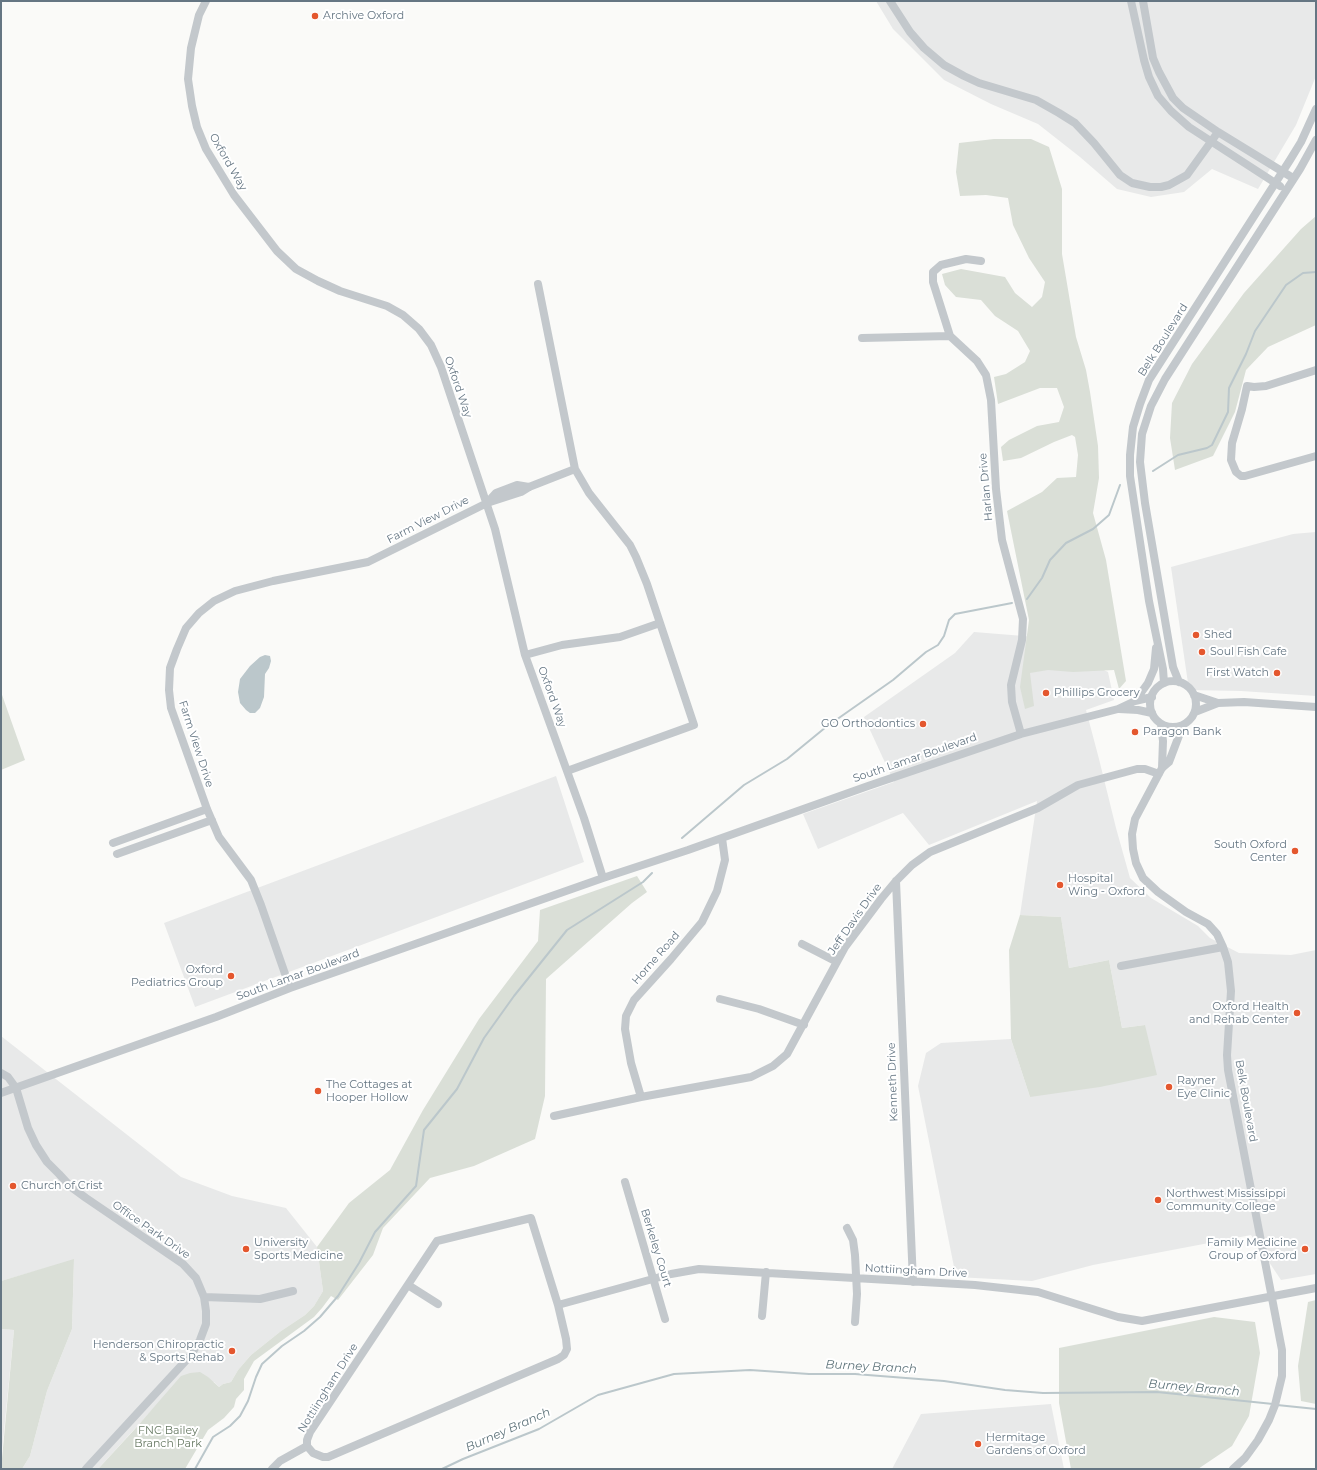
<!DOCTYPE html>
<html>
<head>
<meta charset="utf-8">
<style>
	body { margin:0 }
	#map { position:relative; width:1317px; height:1470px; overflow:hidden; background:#fafaf8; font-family:Montserrat,sans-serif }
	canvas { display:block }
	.frame { position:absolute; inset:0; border:2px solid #657683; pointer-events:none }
</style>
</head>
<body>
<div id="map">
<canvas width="1317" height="1470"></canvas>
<div class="frame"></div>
</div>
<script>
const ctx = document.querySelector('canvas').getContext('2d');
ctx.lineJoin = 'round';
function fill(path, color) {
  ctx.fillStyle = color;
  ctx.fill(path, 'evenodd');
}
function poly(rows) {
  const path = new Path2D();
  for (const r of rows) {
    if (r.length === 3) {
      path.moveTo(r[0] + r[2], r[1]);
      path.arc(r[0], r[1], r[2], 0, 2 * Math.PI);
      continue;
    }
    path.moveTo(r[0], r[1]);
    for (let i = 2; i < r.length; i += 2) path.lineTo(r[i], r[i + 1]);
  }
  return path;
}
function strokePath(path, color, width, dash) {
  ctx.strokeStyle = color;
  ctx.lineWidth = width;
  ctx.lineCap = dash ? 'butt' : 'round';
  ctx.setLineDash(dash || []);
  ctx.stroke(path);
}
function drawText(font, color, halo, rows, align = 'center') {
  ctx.font = font + ' Montserrat,sans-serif';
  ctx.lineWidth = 4;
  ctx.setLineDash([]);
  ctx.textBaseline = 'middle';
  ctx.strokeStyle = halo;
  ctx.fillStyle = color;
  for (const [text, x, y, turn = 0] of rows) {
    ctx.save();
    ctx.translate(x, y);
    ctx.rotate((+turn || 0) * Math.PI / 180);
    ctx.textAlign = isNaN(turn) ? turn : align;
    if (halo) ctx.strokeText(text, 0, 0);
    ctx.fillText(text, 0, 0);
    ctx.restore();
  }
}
const built = poly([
	[876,1,1316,1,1316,76,1296,125,1258,189,1212,169,1184,192,1151,197,1117,189,1080,157,1038,124,991,104,944,80,893,29],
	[1316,532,1316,696,1241,691,1189,690,1171,567,1293,534],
	[974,632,1036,637,1108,672,1114,700,1086,710,1099,759,1116,828,1130,878,1151,898,1198,926,1210,938,1239,953,1291,955,1316,950,1316,1274,1281,1280,1251,1235,1093,1265,1032,1281,956,1277,918,1086,926,1053,941,1043,1011,1039,1030,1097,1145,1025,1122,1028,1109,960,1069,968,1061,917,1020,915,1037,801,929,845,903,813,818,849,803,814,894,782,864,717,955,653],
	[556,776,584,862,195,1007,164,923],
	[1,1036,181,1177,232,1196,286,1208,317,1247,323,1291,314,1306,305,1315,281,1331,251,1355,238,1370,231,1382,223,1384,219,1387,214,1382,151,1411,98,1469,22,1469,30,1456,47,1391,72,1329,74,1260,1,1281],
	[1,1329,14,1330,1,1462],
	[1051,1404,1064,1469,892,1469,921,1414]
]);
const green = poly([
	[994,139,1031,139,1049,147,1062,189,1062,254,1076,337,1086,370,1090,392,1098,446,1099,478,1093,513,1106,560,1126,681,1119,689,1114,670,1073,672,1048,670,1030,673,1034,706,1025,709,1020,687,1029,620,1007,511,1042,492,1057,478,1076,477,1078,455,1075,437,1072,435,1054,442,1021,458,1003,461,1001,447,1009,440,1037,426,1059,422,1064,407,1057,388,1040,388,998,404,994,377,1006,374,1025,362,1030,351,1018,331,995,316,981,300,956,297,945,285,942,274,961,269,1005,277,1015,293,1032,307,1042,297,1045,282,1029,258,1013,225,1008,198,986,195,960,196,956,172,959,143],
	[1316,216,1316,325,1268,347,1246,370,1235,412,1213,456,1175,470,1170,438,1172,403,1192,364,1244,293,1301,229],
	[1,692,25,760,1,770],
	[637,876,647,892,632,903,546,979,545,1096,535,1139,474,1166,430,1178,383,1228,373,1255,338,1300,331,1296,322,1308,314,1317,254,1361,244,1379,244,1390,236,1399,234,1407,224,1418,208,1430,185,1469,98,1469,134,1430,181,1376,190,1373,200,1372,208,1377,219,1387,223,1384,231,1382,238,1370,251,1355,281,1331,305,1315,314,1306,323,1291,317,1247,349,1203,390,1170,423,1110,479,1019,538,941,540,910],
	[1020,915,1061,917,1069,968,1109,960,1122,1028,1145,1025,1157,1075,1100,1087,1030,1097,1011,1039,1009,950],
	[74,1259,72,1329,47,1391,30,1456,22,1469,1,1469,14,1330,1,1329,1,1281],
	[1316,1300,1316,1404,1301,1401,1298,1366,1308,1302],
	[1214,1317,1255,1322,1260,1353,1249,1416,1232,1446,1198,1469,1071,1469,1059,1403,1059,1348]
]);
const water = poly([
	[265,655,270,656,271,661,269,668,265,674,264,697,260,708,255,713,250,713,246,710,240,703,238,692,240,679,250,666,260,657]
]);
const stream = poly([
	[1153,471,1178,455,1207,448,1212,445,1228,412,1229,388,1246,354,1255,331,1286,285,1303,273,1316,272],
	[1027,599,1042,578,1050,560,1066,543,1093,529,1109,515,1120,485],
	[682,838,744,785,787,759,826,727,893,680,926,652,938,645,944,636,949,620,955,614,1012,603],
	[1277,1405,1316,1409],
	[195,1469,213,1437,230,1426,240,1416,248,1401,256,1377,262,1364,282,1346,304,1331,320,1317,338,1296,359,1263,375,1232,416,1186,424,1130,457,1089,484,1038,514,996,567,930,643,882,652,873],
	[442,1469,463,1459,539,1429,598,1395,674,1374,750,1370,809,1374,855,1374,944,1381,1005,1390,1043,1393,1157,1392,1273,1404]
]);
const minor = poly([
	[206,1,199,15,191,48,188,79,192,106,197,127,206,149,234,195,277,251,296,269,318,281,340,291,387,306,403,315,419,329,431,345,441,367,495,529,525,655,584,818,603,878],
	[890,1,910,32,924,48,944,65,964,76,979,83,1036,100,1059,113,1075,123,1094,143,1120,175,1132,183,1150,187,1161,187,1169,185,1187,175,1218,132],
	[1131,1,1144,60,1149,77,1158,96,1171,111,1189,127,1280,186],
	[1143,1,1153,58,1159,72,1173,98,1183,108,1218,132,1293,178],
	[538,284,575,469,589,493,630,545,636,557,647,584,694,725,567,771],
	[950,336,933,282,933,272,941,265,966,259,981,261],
	[862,338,950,336,977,361,986,375,991,400,996,489,1002,540,1023,619,1022,640,1011,685,1012,702,1021,734],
	[1316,370,1266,386,1254,387,1247,386,1242,409,1232,443,1231,460,1236,472,1241,476,1245,476,1316,456],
	[487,503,496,493,517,485,529,487],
	[525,655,562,645,620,637,660,623],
	[1173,704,23],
	[1179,682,1173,667,1145,503,1140,462,1142,434,1151,406,1165,379,1300,169,1316,140],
	[1164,683,1163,669,1149,601,1130,476,1130,455,1133,427,1140,404,1149,380,1290,160,1301,142,1316,109],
	[1194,695,1218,703],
	[1135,701,1148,683,1154,669,1156,648],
	[1119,709,1138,710,1152,713],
	[1195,712,1218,703,1244,702,1316,707],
	[1161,724,1163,741,1162,768],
	[1183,725,1169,762,1162,768,1135,819,1132,834,1133,849,1136,863,1143,878,1158,892,1186,912,1208,924,1217,934,1223,947,1228,962,1231,991,1227,1055,1228,1070,1282,1350,1282,1376,1275,1405,1269,1420,1258,1440,1245,1458,1233,1469],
	[113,843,207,809],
	[117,854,212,820],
	[896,881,913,1282],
	[802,944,837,962],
	[1121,966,1223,947],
	[290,988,261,905,251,880,219,837,207,809,171,708,169,690,170,668,177,649,186,628,199,613,214,601,235,591,273,581,368,562,487,503,521,492,529,487,575,469],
	[720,999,759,1009,804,1025],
	[1,1073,8,1077,16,1088,28,1128,36,1145,47,1162,59,1174,71,1187,86,1198,183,1264,196,1278,204,1297,206,1311,206,1324,200,1340,191,1355,86,1469],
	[1,1093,216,1017,290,988,603,878,688,850,868,786,1021,734,1118,709,1135,701,1152,697],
	[641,1097,631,1063,625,1029,626,1016,634,1000,671,959,702,922,717,891,725,860,722,838],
	[554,1116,641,1097,751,1077,773,1066,787,1054,845,947,881,899,896,881,912,865,930,852,1038,808,1078,785,1137,769,1145,769,1159,774],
	[625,1182,665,1319],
	[847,1228,853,1240,855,1255,857,1294,855,1322],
	[408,1285,438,1304],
	[204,1297,260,1299,293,1291],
	[558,1305,566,1339,567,1349,564,1355,558,1359,328,1457,323,1457,313,1453,307,1446,307,1440,310,1432,437,1241,531,1218,558,1305,671,1274,699,1269,975,1285,1038,1292,1118,1317,1142,1321,1316,1288],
	[762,1316,766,1272],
	[272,1469,280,1461,307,1446]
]);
const markers = [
	[315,16,4,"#e4572e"],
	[1196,635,4,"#e4572e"],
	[1202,652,4,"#e4572e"],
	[1277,673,4,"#e4572e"],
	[1046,693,4,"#e4572e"],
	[923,724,4,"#e4572e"],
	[1135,732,4,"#e4572e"],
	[1295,851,4,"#e4572e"],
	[1060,885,4,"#e4572e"],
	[231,976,4,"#e4572e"],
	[1297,1013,4,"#e4572e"],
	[1169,1087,4,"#e4572e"],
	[318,1091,4,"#e4572e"],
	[13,1186,4,"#e4572e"],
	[1158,1200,4,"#e4572e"],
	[246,1249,4,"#e4572e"],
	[1305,1249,4,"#e4572e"],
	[232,1351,4,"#e4572e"],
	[978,1444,4,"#e4572e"]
];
const poiNames = [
	["Archive Oxford",323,16],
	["Shed",1204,635],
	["Soul Fish Cafe",1210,652],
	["First Watch",1269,673,"right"],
	["Phillips Grocery",1054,693],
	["GO Orthodontics",915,724,"right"],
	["Paragon Bank",1143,732],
	["South Oxford",1287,845,"right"],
	["Center",1287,858,"right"],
	["Hospital",1068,879],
	["Wing - Oxford",1068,892],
	["Oxford",223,970,"right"],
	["Pediatrics Group",223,983,"right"],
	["Oxford Health",1289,1007,"right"],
	["and Rehab Center",1289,1020,"right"],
	["Rayner",1177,1081],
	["Eye Clinic",1177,1094],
	["The Cottages at",326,1085],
	["Hooper Hollow",326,1098],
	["Church of Crist",21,1186],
	["Northwest Mississippi",1166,1194],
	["Community College",1166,1207],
	["University",254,1243],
	["Sports Medicine",254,1256],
	["Family Medicine",1297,1243,"right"],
	["Group of Oxford",1297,1256,"right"],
	["Henderson Chiropractic",224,1345,"right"],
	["& Sports Rehab",224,1358,"right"],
	["Hermitage",986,1438],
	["Gardens of Oxford",986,1451]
];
const streetNames = [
	["Oxford Way",228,162,60],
	["Belk Boulevard",1163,340,-58],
	["Oxford Way",458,387,71],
	["Harlan Drive",986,487,-95],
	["Farm View Drive",428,520,-27],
	["Oxford Way",552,697,70],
	["Farm View Drive",196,744,72],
	["South Lamar Boulevard",915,758,-19],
	["Jeff Davis Drive",855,919,-55],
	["Horne Road",656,958,-49],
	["South Lamar Boulevard",298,975,-20],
	["Kenneth Drive",893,1082,-92],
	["Belk Boulevard",1246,1101,80],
	["Office Park Drive",151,1230,35],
	["Berkeley Court",656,1248,73],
	["Nottiingham Drive",916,1271,3],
	["Nottiingham Drive",328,1388,-58]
];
const parkNames = [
	["FNC Bailey",168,1431],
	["Branch Park",168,1444]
];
const waterNames = [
	["Burney Branch",871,1367,3],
	["Burney Branch",1194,1388,5],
	["Burney Branch",508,1430,-24]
];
fill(built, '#e8e9e9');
fill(green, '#dadfd7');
fill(water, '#bbc7cb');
strokePath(stream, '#bbc7cb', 2);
strokePath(minor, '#c3c8cc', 8);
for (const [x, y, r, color] of markers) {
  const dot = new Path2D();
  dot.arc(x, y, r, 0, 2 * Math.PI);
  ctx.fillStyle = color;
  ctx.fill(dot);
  strokePath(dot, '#fff', 1.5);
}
drawText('11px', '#657683', '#fff', poiNames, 'left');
drawText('11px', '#657683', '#fff', streetNames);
drawText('11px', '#687a64', '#fff', parkNames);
drawText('italic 12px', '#60757c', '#fff', waterNames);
</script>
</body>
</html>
